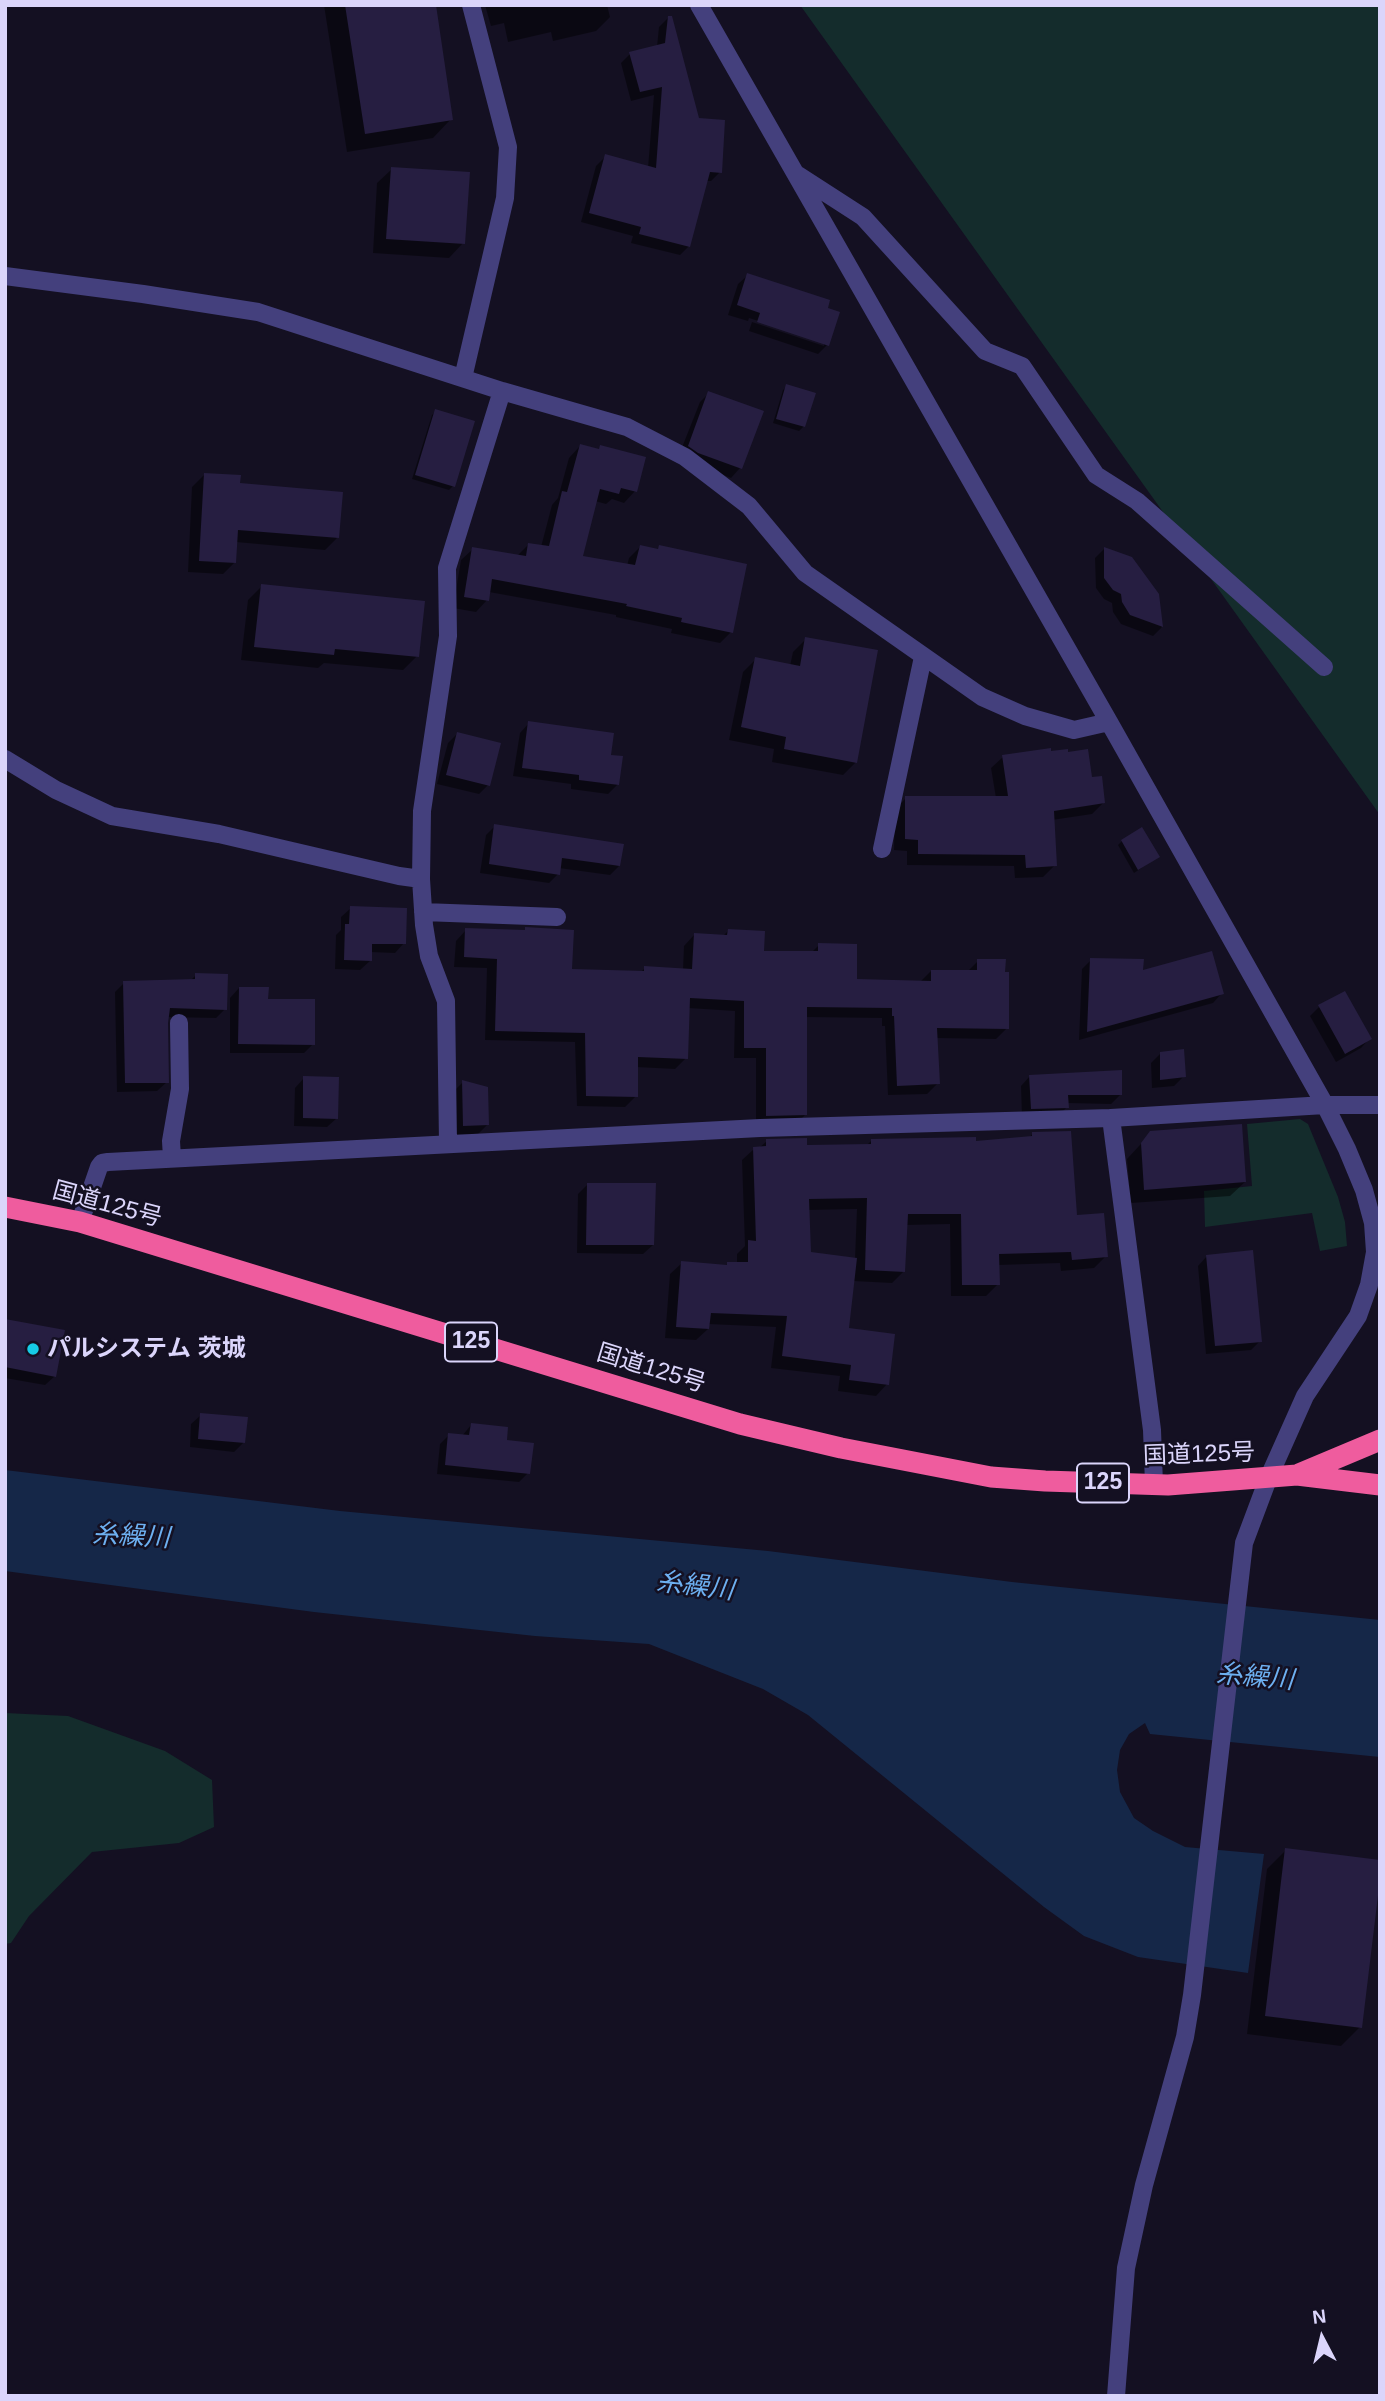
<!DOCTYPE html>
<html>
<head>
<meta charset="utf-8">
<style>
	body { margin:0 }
	#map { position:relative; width:1385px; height:2401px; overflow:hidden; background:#141022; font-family:Arial,sans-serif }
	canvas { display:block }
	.frame { position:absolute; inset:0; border:7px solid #dbd5fb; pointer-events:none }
	.north { position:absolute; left:1287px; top:2303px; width:70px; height:70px; -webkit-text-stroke:5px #141022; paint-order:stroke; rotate:353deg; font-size:19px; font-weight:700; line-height:28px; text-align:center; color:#dbd5fb }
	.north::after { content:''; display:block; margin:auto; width:24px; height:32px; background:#dbd5fb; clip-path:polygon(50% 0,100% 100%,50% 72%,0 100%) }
</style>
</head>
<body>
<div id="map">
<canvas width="1385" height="2401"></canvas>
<div class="frame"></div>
<div class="north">N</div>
</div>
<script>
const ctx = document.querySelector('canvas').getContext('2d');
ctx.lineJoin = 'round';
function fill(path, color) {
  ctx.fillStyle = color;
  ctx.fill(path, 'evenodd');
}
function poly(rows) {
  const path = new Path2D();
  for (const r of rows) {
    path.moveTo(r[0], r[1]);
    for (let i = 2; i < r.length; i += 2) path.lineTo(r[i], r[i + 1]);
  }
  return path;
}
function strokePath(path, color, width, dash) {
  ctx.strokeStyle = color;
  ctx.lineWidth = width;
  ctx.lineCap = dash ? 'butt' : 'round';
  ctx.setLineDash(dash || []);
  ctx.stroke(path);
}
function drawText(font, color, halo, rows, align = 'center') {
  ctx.font = font + ' Arial,"Noto Sans JP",sans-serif';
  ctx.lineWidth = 5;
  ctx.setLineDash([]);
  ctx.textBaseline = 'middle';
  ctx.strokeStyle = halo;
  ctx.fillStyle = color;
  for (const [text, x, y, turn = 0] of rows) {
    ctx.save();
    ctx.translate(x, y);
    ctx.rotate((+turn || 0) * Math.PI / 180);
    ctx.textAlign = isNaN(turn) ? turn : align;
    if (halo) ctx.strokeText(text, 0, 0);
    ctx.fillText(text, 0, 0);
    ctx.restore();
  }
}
const green = poly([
	[800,5,1380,5,1380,815],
	[1300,1119,1308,1124,1338,1197,1345,1222,1347,1246,1320,1251,1312,1213,1205,1227,1204,1191,1252,1186,1247,1124],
	[5,1713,68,1716,165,1751,212,1780,214,1827,179,1843,92,1852,29,1916,11,1943,5,1944]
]);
const water = poly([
	[5,1470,340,1511,768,1551,1012,1582,1380,1620,1380,1757,1150,1734,1145,1723,1129,1734,1120,1750,1117,1770,1120,1792,1134,1818,1153,1831,1185,1847,1264,1854,1248,1973,1138,1957,1084,1936,1044,1907,808,1715,763,1689,649,1644,535,1636,314,1612,5,1571]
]);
const shadow = poly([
	[324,5,434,5,451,119,433,138,347,152],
	[485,5,607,5,610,17,596,31,553,41,551,32,508,42,504,23,491,26],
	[668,18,697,120,720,172,711,181,706,181,689,246,680,255,631,243,633,236,581,222,596,166,606,156,648,168,654,95,631,101,621,63,630,54,657,47,659,27],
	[392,169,463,243,449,258,373,253,377,183],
	[748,275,825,309,827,345,818,354,749,331,752,322,824,346,824,342,749,318,748,321,728,315,738,284],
	[787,386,804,426,799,431,773,423,783,390],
	[709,393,740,468,731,478,688,461,679,455,700,402],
	[436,411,453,486,449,490,412,479,432,415],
	[580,446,597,451,601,447,635,491,624,503,612,499,606,504,595,501,581,558,627,566,629,558,640,547,656,550,660,547,731,632,720,643,671,633,672,629,616,617,616,615,489,592,487,600,476,612,453,608,461,560,473,549,517,556,529,544,541,547,552,505,558,498,569,458],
	[204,475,239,484,337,538,325,550,236,542,235,562,223,574,188,572,192,487],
	[1104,549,1157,595,1162,627,1153,636,1121,624,1113,612,1112,603,1104,599,1096,588,1095,558],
	[262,586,417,656,403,670,324,663,318,668,241,660,248,600],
	[806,639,856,762,843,775,772,762,774,749,729,740,743,672,756,659,790,666,793,652],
	[529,723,609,756,618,784,608,794,571,789,571,784,513,776,520,733],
	[457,734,488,785,479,794,437,784,448,743],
	[1003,757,1091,779,1104,802,1092,814,1052,820,1055,865,1043,877,1015,878,1014,866,907,865,907,851,894,850,895,809,906,798,996,798,991,768],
	[495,826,619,866,610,875,559,868,558,874,549,883,480,873,486,835],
	[1122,841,1158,857,1134,873,1118,845],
	[351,908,404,943,395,953,370,952,370,961,360,970,335,969,336,935,341,930,341,917],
	[526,929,570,970,641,972,645,968,683,970,684,946,694,935,722,937,728,931,762,953,811,953,819,945,855,981,920,982,931,971,967,972,978,961,1007,1028,996,1039,936,1038,938,1083,927,1094,888,1095,885,1026,882,1026,882,1018,805,1017,805,1115,795,1125,756,1126,756,1058,734,1058,735,1011,688,1008,686,1058,675,1069,636,1067,636,1096,625,1107,577,1106,575,1042,485,1040,487,968,454,967,456,941,466,930,523,932],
	[1091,960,1142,972,1222,993,1213,1003,1079,1040,1082,969],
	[196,975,225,1009,216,1018,167,1017,167,1082,157,1091,117,1092,115,992,124,983,190,981],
	[239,988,313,1044,304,1053,230,1053,230,998],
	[1319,1007,1370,1038,1361,1048,1336,1062,1310,1016],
	[1161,1053,1184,1076,1174,1086,1152,1088,1151,1063],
	[1030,1076,1121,1094,1111,1104,1067,1103,1067,1107,1058,1116,1022,1117,1021,1086],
	[304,1078,337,1118,327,1127,294,1126,295,1088],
	[463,1082,487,1125,478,1134,455,1134,454,1091],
	[1033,1133,1076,1217,1106,1256,1094,1268,1061,1271,1060,1263,998,1265,998,1284,986,1296,951,1296,950,1224,906,1225,904,1271,892,1283,853,1281,847,1330,887,1384,876,1396,838,1391,840,1376,771,1368,776,1327,708,1324,708,1329,696,1340,665,1338,670,1274,682,1263,725,1267,728,1263,737,1264,737,1254,745,1246,742,1160,754,1149,759,1148,767,1141,805,1147,866,1146,872,1140,974,1143,1028,1139],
	[857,1209,855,1259,809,1254,807,1210],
	[1151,1133,1245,1182,1230,1196,1131,1203,1127,1159],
	[588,1184,653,1245,643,1254,577,1253,578,1194],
	[1207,1256,1260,1341,1251,1350,1206,1354,1198,1266],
	[5,1321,55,1376,45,1385,5,1378],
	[201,1415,244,1442,234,1452,190,1447,191,1424],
	[471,1425,528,1473,519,1482,437,1474,440,1444,449,1435,462,1436],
	[1286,1850,1360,2027,1341,2046,1247,2034,1267,1869]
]);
const building = poly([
	[345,5,436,5,453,120,365,134],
	[668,16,672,16,699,118,725,120,722,173,710,172,690,247,639,234,641,227,589,213,605,154,656,168,662,87,640,92,629,52,665,43],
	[391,167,470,172,465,244,386,239],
	[747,273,830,300,828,308,840,312,829,346,757,322,760,313,737,305],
	[786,384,816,393,805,427,776,419],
	[708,391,764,411,742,469,698,453,688,446],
	[435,409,475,421,455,487,415,475],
	[580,444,599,449,600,445,646,457,637,492,621,488,619,494,600,489,583,556,635,565,640,545,658,549,659,545,747,564,733,633,681,622,682,618,626,606,627,604,492,579,489,601,464,597,472,547,526,556,528,543,549,546,562,491,567,492],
	[204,473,241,475,240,483,343,492,339,538,238,530,236,563,199,561],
	[1104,547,1132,557,1159,594,1163,627,1130,615,1122,602,1121,594,1113,590,1104,578],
	[261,584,425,601,419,657,335,649,334,655,254,647],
	[805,637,878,650,857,763,784,749,786,737,741,727,755,657,800,666],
	[528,721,614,733,611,755,623,756,619,785,579,780,579,775,522,768],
	[457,732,501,743,490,786,446,775],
	[1051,748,1051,751,1068,749,1068,752,1088,749,1092,777,1102,776,1105,803,1054,811,1057,866,1026,868,1025,855,918,854,918,840,905,839,905,796,1008,796,1002,755],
	[494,824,624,844,620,866,562,858,560,875,489,864],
	[1142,827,1160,857,1138,870,1121,840],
	[350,906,407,908,406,944,372,944,372,961,344,960,345,924,349,924],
	[525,927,574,930,572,969,644,971,644,966,692,969,694,933,727,935,728,929,765,931,764,951,818,951,818,943,857,944,857,979,931,981,931,970,977,970,977,959,1006,959,1005,972,1009,972,1009,1029,937,1028,940,1084,897,1086,894,1016,892,1016,892,1008,807,1007,807,1115,766,1116,766,1048,744,1048,744,1001,690,998,688,1059,638,1057,638,1097,586,1096,585,1033,495,1031,497,959,464,957,465,928,525,930],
	[1212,951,1224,994,1087,1032,1090,958,1144,959,1143,970],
	[195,973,228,974,227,1010,170,1008,168,1023,169,1083,125,1083,123,981,195,979],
	[239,987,269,987,268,999,315,999,315,1045,238,1044],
	[1345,991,1372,1039,1345,1054,1318,1005],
	[1184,1049,1186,1077,1160,1080,1160,1052],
	[1122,1070,1122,1095,1068,1095,1069,1108,1031,1109,1029,1075],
	[303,1076,339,1077,338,1119,303,1118],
	[462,1080,488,1087,489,1125,463,1126],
	[1242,1124,1246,1182,1144,1190,1141,1143,1150,1131],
	[1071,1131,1077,1215,1104,1213,1108,1257,1072,1260,1071,1252,999,1254,1000,1285,962,1285,961,1214,908,1214,905,1272,865,1270,867,1198,809,1199,811,1252,857,1258,849,1328,895,1334,889,1385,849,1380,851,1365,782,1356,787,1316,711,1313,709,1329,676,1327,681,1261,727,1265,727,1262,748,1262,748,1240,756,1241,753,1147,766,1146,766,1139,807,1138,807,1145,871,1144,871,1139,976,1137,976,1141,1032,1136,1032,1132],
	[587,1183,656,1183,654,1245,586,1245],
	[1253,1250,1262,1342,1215,1346,1206,1255],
	[5,1319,65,1330,56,1377,5,1367],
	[200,1413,248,1417,245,1443,198,1439],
	[471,1423,508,1427,507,1440,534,1443,530,1474,445,1465,448,1433,469,1435],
	[1285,1848,1380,1860,1380,1879,1362,2028,1265,2016]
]);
const minor = poly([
	[699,5,1109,722,1325,1105,1347,1149,1364,1190,1373,1223,1375,1252,1369,1285,1358,1316,1305,1396,1268,1479,1244,1543,1192,1995,1185,2037,1144,2185,1126,2268,1116,2396],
	[798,175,863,217,985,351,1022,366,1096,475,1137,501,1324,667],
	[5,276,143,294,258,312,502,391,627,427,685,457,749,506,805,573,982,697,1025,716,1074,730,1109,722],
	[463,378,505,198,508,147,471,5],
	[5,759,56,790,112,816,219,834,399,876,421,879],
	[882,849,923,657],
	[423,912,557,917],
	[1111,1118,1152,1430,1154,1484],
	[448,1143,446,1001,429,956,424,925,421,879,422,811,448,636,447,568,502,391],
	[172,1158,171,1141,180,1089,179,1023],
	[80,1222,99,1167,102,1163,108,1162,760,1128,1111,1118,1325,1105,1380,1105]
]);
const highway = poly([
	[5,1207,80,1222,740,1424,841,1448,991,1477,1045,1481,1168,1485,1297,1475,1380,1485],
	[1299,1474,1380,1440]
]);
const markers = [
	[33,1349,7,"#16cbe6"]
];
const shields = [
	[471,1342,52],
	[1103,1483,52]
];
const shieldNames = [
	["125",471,1342],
	["125",1103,1483]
];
const streetNames = [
	["国道125号",107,1205,15],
	["国道125号",651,1369,17],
	["国道125号",1199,1455,-2]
];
const poiNames = [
	["パルシステム 茨城",47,1349]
];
const waterNames = [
	["糸繰川",131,1537,3],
	["糸繰川",695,1587,7],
	["糸繰川",1255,1678,5]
];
fill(green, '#142c2c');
fill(water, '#152748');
fill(shadow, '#0007');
fill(building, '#261e41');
strokePath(minor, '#44407d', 18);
strokePath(highway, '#ef5c9e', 21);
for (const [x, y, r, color] of markers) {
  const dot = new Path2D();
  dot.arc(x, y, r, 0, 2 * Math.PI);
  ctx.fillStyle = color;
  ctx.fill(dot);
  strokePath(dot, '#141022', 2.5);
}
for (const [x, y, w] of shields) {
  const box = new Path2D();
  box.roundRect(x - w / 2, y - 19.5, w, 39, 5);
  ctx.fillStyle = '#141022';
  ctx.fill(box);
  strokePath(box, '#dbd5fb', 2);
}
drawText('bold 23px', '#dbd5fb', null, shieldNames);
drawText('24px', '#dbd5fb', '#141022', streetNames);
drawText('bold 24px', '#dbd5fb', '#141022', poiNames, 'left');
drawText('italic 26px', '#6db0f1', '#141022', waterNames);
</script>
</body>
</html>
